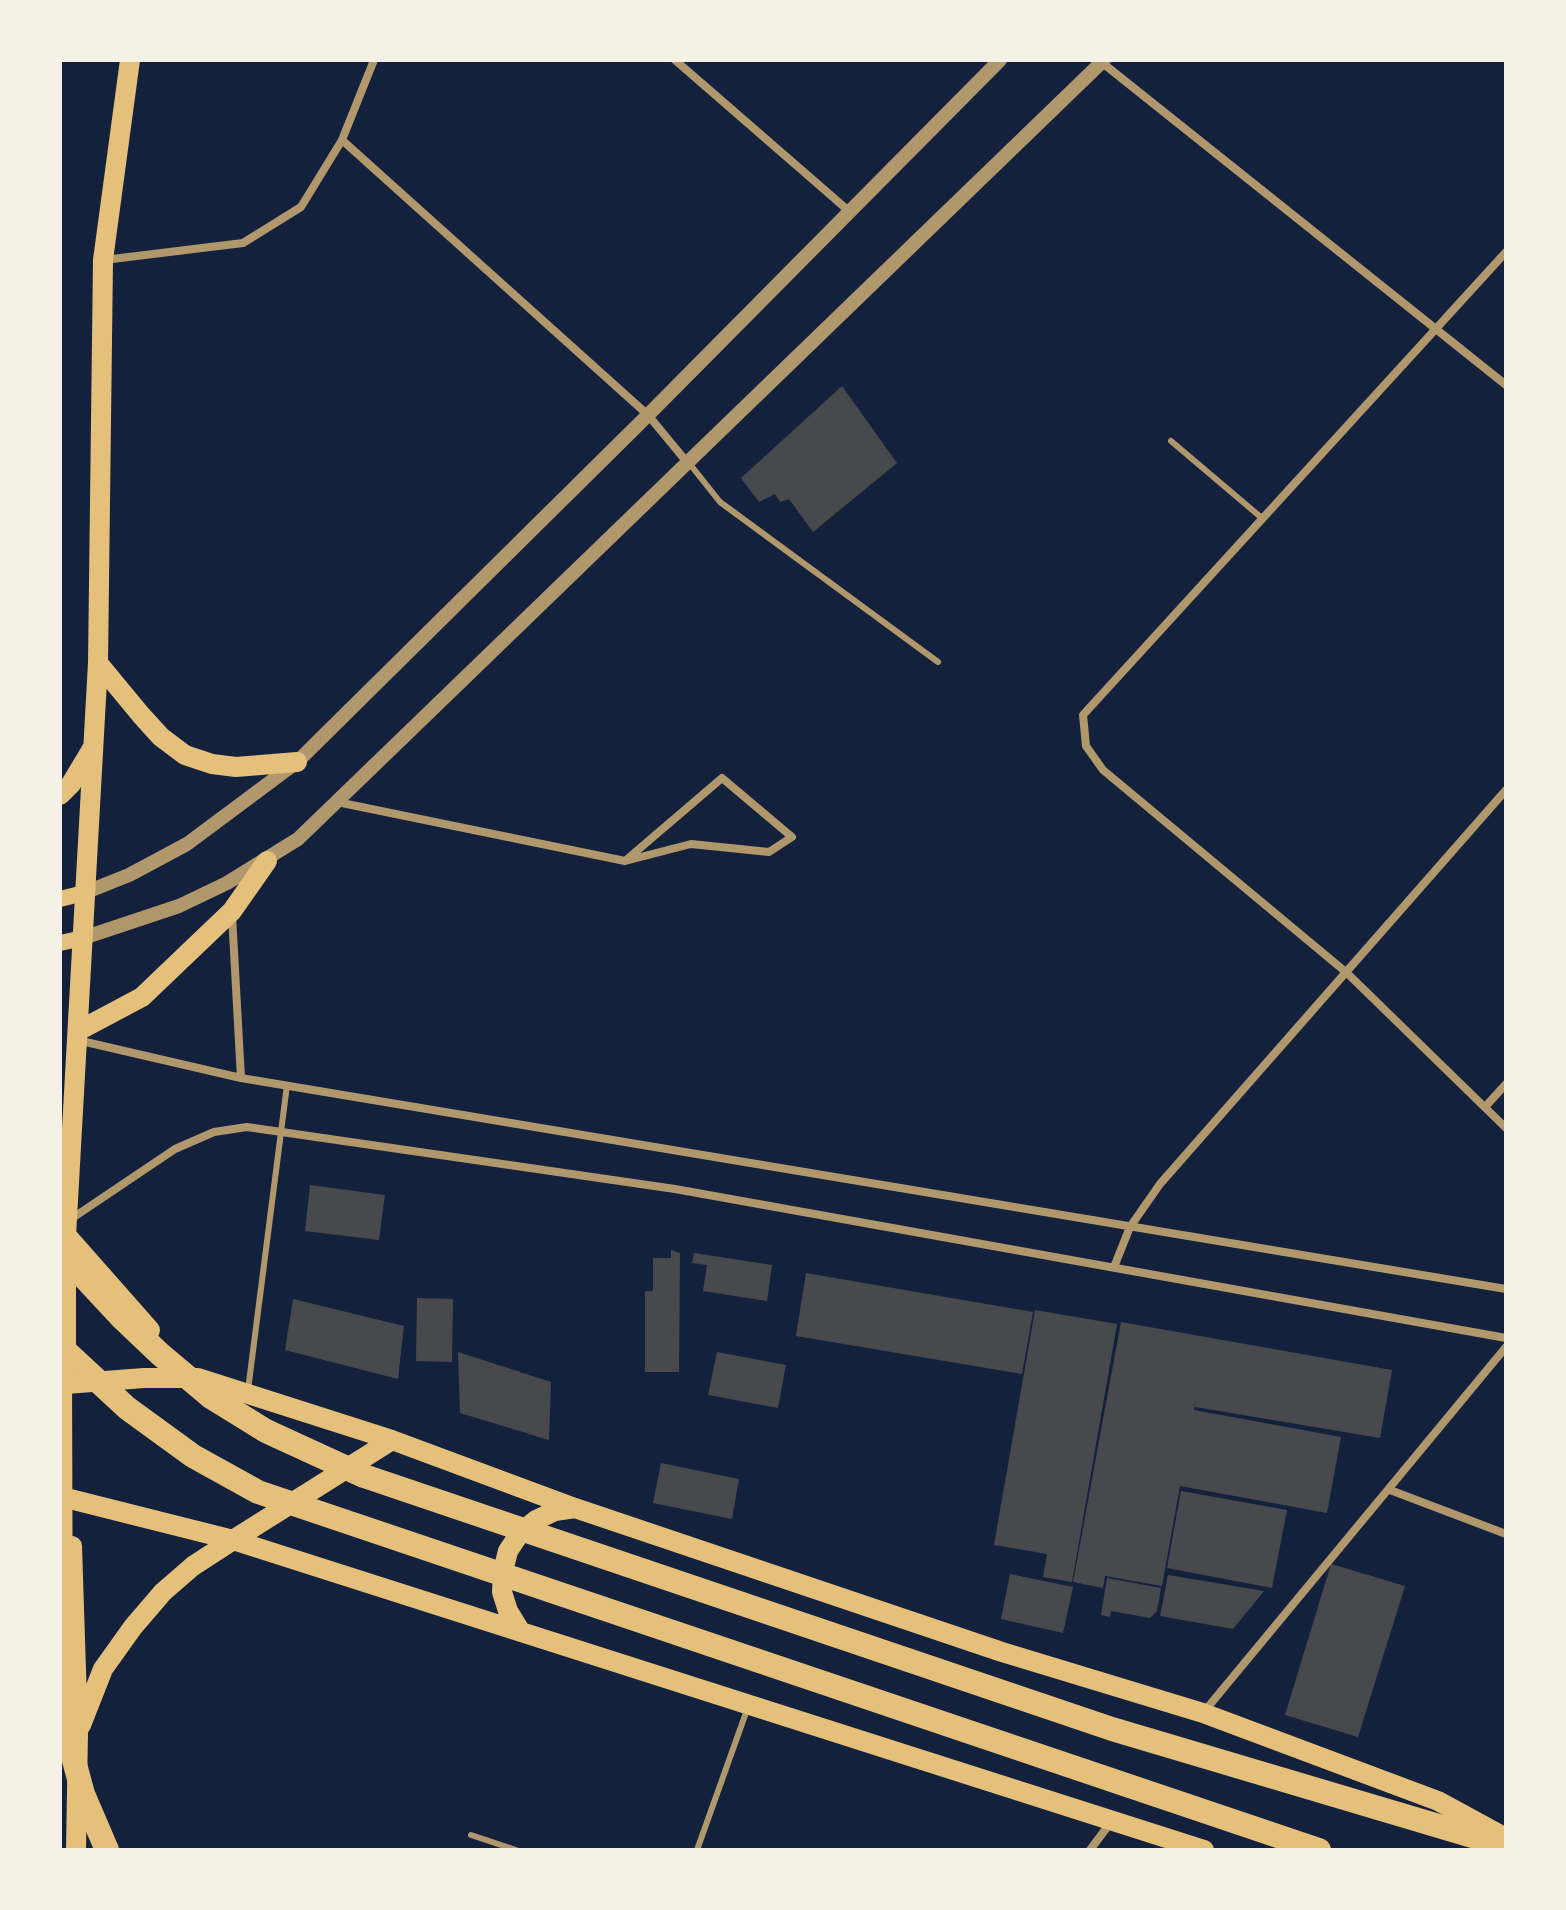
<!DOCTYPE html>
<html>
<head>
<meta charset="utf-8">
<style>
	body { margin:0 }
	#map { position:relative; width:1566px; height:1910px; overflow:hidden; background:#14213d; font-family:"IBM Plex Sans",sans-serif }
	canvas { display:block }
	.frame { position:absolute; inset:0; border:62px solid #f6f1e7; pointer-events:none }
</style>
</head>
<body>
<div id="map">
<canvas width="1566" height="1910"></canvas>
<div class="frame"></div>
</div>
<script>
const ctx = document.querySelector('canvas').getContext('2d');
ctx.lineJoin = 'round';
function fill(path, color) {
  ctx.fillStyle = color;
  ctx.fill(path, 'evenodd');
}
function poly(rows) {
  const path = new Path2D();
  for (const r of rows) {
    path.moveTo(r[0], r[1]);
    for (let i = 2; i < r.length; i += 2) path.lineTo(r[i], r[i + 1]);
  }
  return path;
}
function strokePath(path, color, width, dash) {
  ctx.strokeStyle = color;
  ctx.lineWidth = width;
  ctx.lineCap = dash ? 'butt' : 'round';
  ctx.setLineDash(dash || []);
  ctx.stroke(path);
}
const building = poly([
	[842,386,897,463,813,532,789,499,780,502,775,494,759,502,741,478],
	[310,1185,385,1195,379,1240,305,1231],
	[671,1250,680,1253,679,1372,645,1372,645,1291,653,1291,653,1258,671,1258],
	[694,1253,772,1265,767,1301,703,1291,707,1265,692,1263],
	[806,1273,1033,1312,1022,1374,796,1336],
	[417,1298,453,1299,452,1362,416,1361],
	[293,1299,404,1326,398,1379,285,1350],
	[1035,1310,1117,1324,1072,1582,1043,1577,1047,1554,994,1545],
	[1121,1322,1392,1370,1380,1438,1195,1407,1196,1397,1194,1410,1341,1437,1327,1513,1180,1486,1162,1586,1105,1576,1103,1588,1073,1582],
	[458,1352,551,1382,549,1440,460,1413],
	[717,1352,786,1365,778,1408,708,1395],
	[661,1463,739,1479,732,1519,653,1503],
	[1181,1491,1287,1510,1272,1588,1167,1568],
	[1331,1564,1405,1586,1358,1737,1285,1715],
	[1010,1574,1073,1587,1063,1633,1001,1619],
	[1168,1575,1264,1591,1233,1629,1160,1616],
	[1107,1578,1161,1588,1157,1611,1150,1618,1111,1611,1110,1617,1101,1615]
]);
const service = poly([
	[1171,441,1263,519],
	[689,463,720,502,938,662],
	[248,1390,287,1085],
	[471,1835,516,1850],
	[697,1850,748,1707]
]);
const minor = poly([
	[675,60,850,212],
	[1100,61,1506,385],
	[342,140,648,415,686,461],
	[1506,252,1083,715,1086,746,1103,770,1347,973,1506,1128],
	[104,260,243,243,301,207,342,140,374,60],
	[337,802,625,861,691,844,769,852,792,837,722,778,625,861],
	[232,915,241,1078],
	[77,1040,241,1078,1506,1289],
	[1485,1107,1506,1084],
	[71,1219,175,1149,214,1132,247,1127,675,1189,1506,1338],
	[1114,1267,1130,1227,1160,1184,1506,790],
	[1390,1490,1506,1534],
	[1203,1713,1506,1347],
	[1090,1850,1111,1822]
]);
const tertiary = poly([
	[84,893,129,875,187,844,297,762,648,415,1000,60],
	[83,938,179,906,227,883,298,839,1104,60]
]);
const secondary = poly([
	[60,899,84,893],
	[60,943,83,938]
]);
const primary = poly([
	[98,663,141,715,161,737,185,755,212,764,236,767,297,762],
	[60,795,71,784,92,749],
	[78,1031,142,997,232,911,267,861],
	[68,1237,150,1330],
	[66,1362,66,1236,98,663,103,260,130,60],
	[60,1388,66,1384,144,1378,198,1378,392,1440,575,1508,1002,1652,1203,1713,1438,1801,1506,1838],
	[70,1499,233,1540,1204,1850],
	[72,1546,78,1732,76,1850],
	[519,1629,508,1611,502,1592,503,1571,508,1551,520,1533,536,1520,555,1511,575,1508],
	[81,1725,103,1669,133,1627,163,1592,193,1566,233,1540,392,1440]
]);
const motorway = poly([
	[60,1242,83,1276,122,1318,160,1354,211,1397,266,1431,364,1476,1112,1729,1506,1846],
	[60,1346,127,1408,193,1456,258,1492,1319,1850],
	[60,1366,61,1712,83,1794,107,1850]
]);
fill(building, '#48494c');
strokePath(service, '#b1986c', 6);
strokePath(minor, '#b1986c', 8);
strokePath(tertiary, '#b1986c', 14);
strokePath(secondary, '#e5c07b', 16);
strokePath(primary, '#e5c07b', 20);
strokePath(motorway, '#e5c07b', 24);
</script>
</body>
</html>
